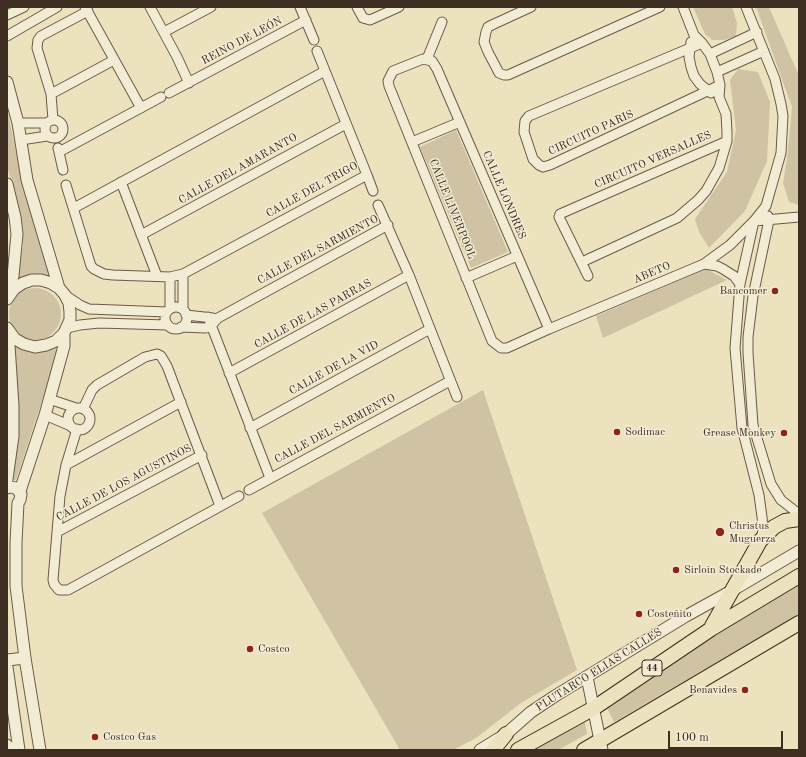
<!DOCTYPE html>
<html>
<head>
<meta charset="utf-8">
<style>
	body { margin:0 }
	#map { position:relative; width:806px; height:757px; overflow:hidden; background:#ede2be; font-family:"Old Standard TT",serif }
	canvas { display:block }
	.frame { position:absolute; inset:0; border:8px solid #3e2d21; pointer-events:none }
	.scale { position:absolute; left:668px; top:731px; width:115px; height:18px; box-sizing:border-box; border:2px solid #3e2d21; border-top:0; padding-left:5px; font-size:12px; line-height:14px; white-space:nowrap; color:#3e2d21; -webkit-text-stroke:3px #f3ecd5; paint-order:stroke }
</style>
</head>
<body>
<div id="map">
<canvas width="806" height="757"></canvas>
<div class="frame"></div>
<div class="scale">100 m</div>
</div>
<script>
const ctx = document.querySelector('canvas').getContext('2d');
ctx.lineJoin = 'round';
function fill(path, color) {
  ctx.fillStyle = color;
  ctx.fill(path, 'evenodd');
}
function poly(rows) {
  const path = new Path2D();
  for (const r of rows) {
    if (r.length === 3) {
      path.moveTo(r[0] + r[2], r[1]);
      path.arc(r[0], r[1], r[2], 0, 2 * Math.PI);
      continue;
    }
    path.moveTo(r[0], r[1]);
    for (let i = 2; i < r.length; i += 2) path.lineTo(r[i], r[i + 1]);
  }
  return path;
}
function strokePath(path, color, width, dash) {
  ctx.strokeStyle = color;
  ctx.lineWidth = width;
  ctx.lineCap = dash ? 'butt' : 'round';
  ctx.setLineDash(dash || []);
  ctx.stroke(path);
}
function drawText(font, color, halo, rows, align = 'center') {
  ctx.font = font + ' "Old Standard TT",serif';
  ctx.lineWidth = 3;
  ctx.setLineDash([]);
  ctx.textBaseline = 'middle';
  ctx.strokeStyle = halo;
  ctx.fillStyle = color;
  for (const [text, x, y, turn = 0] of rows) {
    ctx.save();
    ctx.translate(x, y);
    ctx.rotate((+turn || 0) * Math.PI / 180);
    ctx.textAlign = isNaN(turn) ? turn : align;
    if (halo) ctx.strokeText(text, 0, 0);
    ctx.fillText(text, 0, 0);
    ctx.restore();
  }
}
const green = poly([
	[693,7,732,7,737,23,736,36,724,40,712,40,705,34],
	[756,7,769,7,799,76,799,205,789,202,783,183,787,159,792,107],
	[738,69,758,72,770,102,767,161,745,211,709,248,699,232,695,219,727,172,736,130,730,80],
	[7,108,24,192,51,274,48,276,42,274,31,275,20,280,17,276,23,246,22,231,7,165],
	[456,130,508,252,471,268,420,147],
	[706,269,727,280,603,338,596,316],
	[35,314,26],
	[15,345,33,352,42,351,51,349,56,346,57,355,16,480,14,480,11,477,13,350],
	[483,390,577,670,521,703,476,738,453,750,400,750,262,513],
	[799,580,799,614,614,722,607,708,644,684,665,666],
	[584,717,587,734,558,750,525,750]
]);
const minor = poly([
	[85,7,141,108],
	[150,7,177,57,189,83],
	[300,7,314,40],
	[357,7,363,18,370,20,399,7],
	[531,7,494,24,488,27,486,32,484,42,488,52,497,69,499,73,504,75,508,75,660,7],
	[746,7,775,79,781,104,783,116,781,153,766,206,754,221,740,284,735,348,742,428,759,495,762,517,763,530,761,540],
	[7,15,24,7],
	[164,32,211,7],
	[7,36,57,7],
	[691,42,689,57,691,67,694,76,700,84,711,93],
	[702,43,529,116,525,121,524,132,533,159,539,165,543,167,550,165,720,85],
	[710,54,757,32],
	[427,59,442,22],
	[717,72,764,51],
	[169,93,306,20],
	[51,94,114,60],
	[54,129,9],
	[53,120,51,94,37,48,38,40,41,36,88,11],
	[18,123,47,123],
	[21,140,47,136],
	[412,142,460,122],
	[58,148,63,170],
	[59,152,161,97],
	[367,175,373,191],
	[121,182,157,276],
	[66,185,91,266,94,269,104,274,113,275,170,277,183,274,367,175,317,51],
	[378,205,409,275,457,397],
	[74,208,325,71],
	[768,216,769,220,753,296,748,337,748,353,753,425,771,484,781,500,799,514],
	[141,235,346,124],
	[582,262,677,218,698,200,706,191,719,168,727,141,727,132,726,114,719,97,720,85,717,72,710,54,702,43,694,35,683,7],
	[704,264,717,266,723,269,734,276,740,284],
	[588,276,559,217,560,214,727,141],
	[170,277,170,309],
	[466,278,517,256],
	[65,295,80,305,89,309,167,312],
	[176,318,11],
	[183,309,183,274],
	[186,315,213,318],
	[208,317,270,478],
	[181,327,206,328,211,326,218,318,388,225],
	[67,328,80,325,99,323,168,325],
	[549,329,437,69,432,61,423,59,393,71,388,81,389,86,492,341,501,348,507,348,549,329,704,264,730,245,754,221,799,217],
	[229,373,409,275],
	[49,399,76,408],
	[79,419,11],
	[83,409,92,390,97,385,145,357,157,354,161,356,167,366,220,506],
	[45,415,71,426],
	[250,428,430,329],
	[77,429,66,465,60,496,53,580,54,584,59,590,68,590,239,496],
	[66,465,181,402],
	[249,490,450,381],
	[57,532,202,455],
	[7,744,15,750]
]);
const tertiary = poly([
	[7,82,18,123,27,180,59,288],
	[7,184,15,217,17,234,13,276,8,295],
	[7,299,14,289,23,283,32,280,41,280,51,283,59,288,65,295,69,303,70,312,70,320,64,333,56,341,46,345,35,347,24,344,15,339,7,328],
	[7,479,13,436,13,406,8,330],
	[7,488,11,487,16,488,21,494,20,500,18,503,16,543,16,586,25,658,40,750],
	[20,491,45,415,64,346,64,333],
	[7,660,25,658],
	[7,667,19,750],
	[587,677,602,750],
	[480,750,506,734,531,712,555,696,686,616,733,590,799,551]
]);
const primary = poly([
	[712,626,760,541,774,527,785,521,799,519],
	[493,750,506,734],
	[518,750,594,708,711,629,799,576],
	[584,750,799,623]
]);
const markers = [
	[775,291,4,"#8f2418"],
	[617,432,4,"#8f2418"],
	[784,433,4,"#8f2418"],
	[720,532,5,"#8f2418"],
	[676,570,4,"#8f2418"],
	[639,614,4,"#8f2418"],
	[250,649,4,"#8f2418"],
	[745,690,4,"#8f2418"],
	[95,737,4,"#8f2418"]
];
const shields = [
	[652,668,20]
];
const shieldNames = [
	["44",652,668]
];
const streetNames = [
	["REINO DE LEÓN",242,41,-28],
	["CIRCUITO PARIS",591,133,-25],
	["CIRCUITO VERSALLES",653,160,-24],
	["CALLE DEL AMARANTO",238,169,-29],
	["CALLE DEL TRIGO",312,190,-29],
	["CALLE LONDRES",504,195,67],
	["CALLE LIVERPOOL",452,209,68],
	["CALLE DEL SARMIENTO",318,250,-28],
	["ABETO",652,273,-23],
	["CALLE DE LAS PARRAS",313,314,-29],
	["CALLE DE LA VID",334,368,-29],
	["CALLE DEL SARMIENTO",335,429,-28],
	["CALLE DE LOS AGUSTINOS",124,483,-28],
	["PLUTARCO ELIAS CALLES",599,670,-32]
];
const poiNames = [
	["Bancomer",767,291,"right"],
	["Sodimac",625,432],
	["Grease Monkey",776,433,"right"],
	["Christus",729,526],
	["Muguerza",729,539],
	["Sirloin Stockade",684,570],
	["Costeñito",647,614],
	["Costco",258,649],
	["Benavides",737,690,"right"],
	["Costco Gas",103,737]
];
fill(green, '#cfc3a3');
strokePath(minor, '#6a5a48', 11);
strokePath(tertiary, '#6a5a48', 13);
strokePath(primary, '#3e2d21', 16);
strokePath(minor, '#f3ecd5', 9);
strokePath(tertiary, '#f3ecd5', 11);
strokePath(primary, '#ede2be', 14);
for (const [x, y, r, color] of markers) {
  const dot = new Path2D();
  dot.arc(x, y, r, 0, 2 * Math.PI);
  ctx.fillStyle = color;
  ctx.fill(dot);
  strokePath(dot, '#f3ecd5', 1.5);
}
for (const [x, y, w] of shields) {
  const box = new Path2D();
  box.roundRect(x - w / 2, y - 8, w, 16, 3);
  ctx.fillStyle = '#f3ecd5';
  ctx.fill(box);
  strokePath(box, '#3e2d21', 1);
}
drawText('bold 10px', '#3e2d21', null, shieldNames);
drawText('11px', '#3e2d21', '#f3ecd5', streetNames);
drawText('11px', '#3e2d21', '#f3ecd5', poiNames, 'left');
</script>
</body>
</html>
